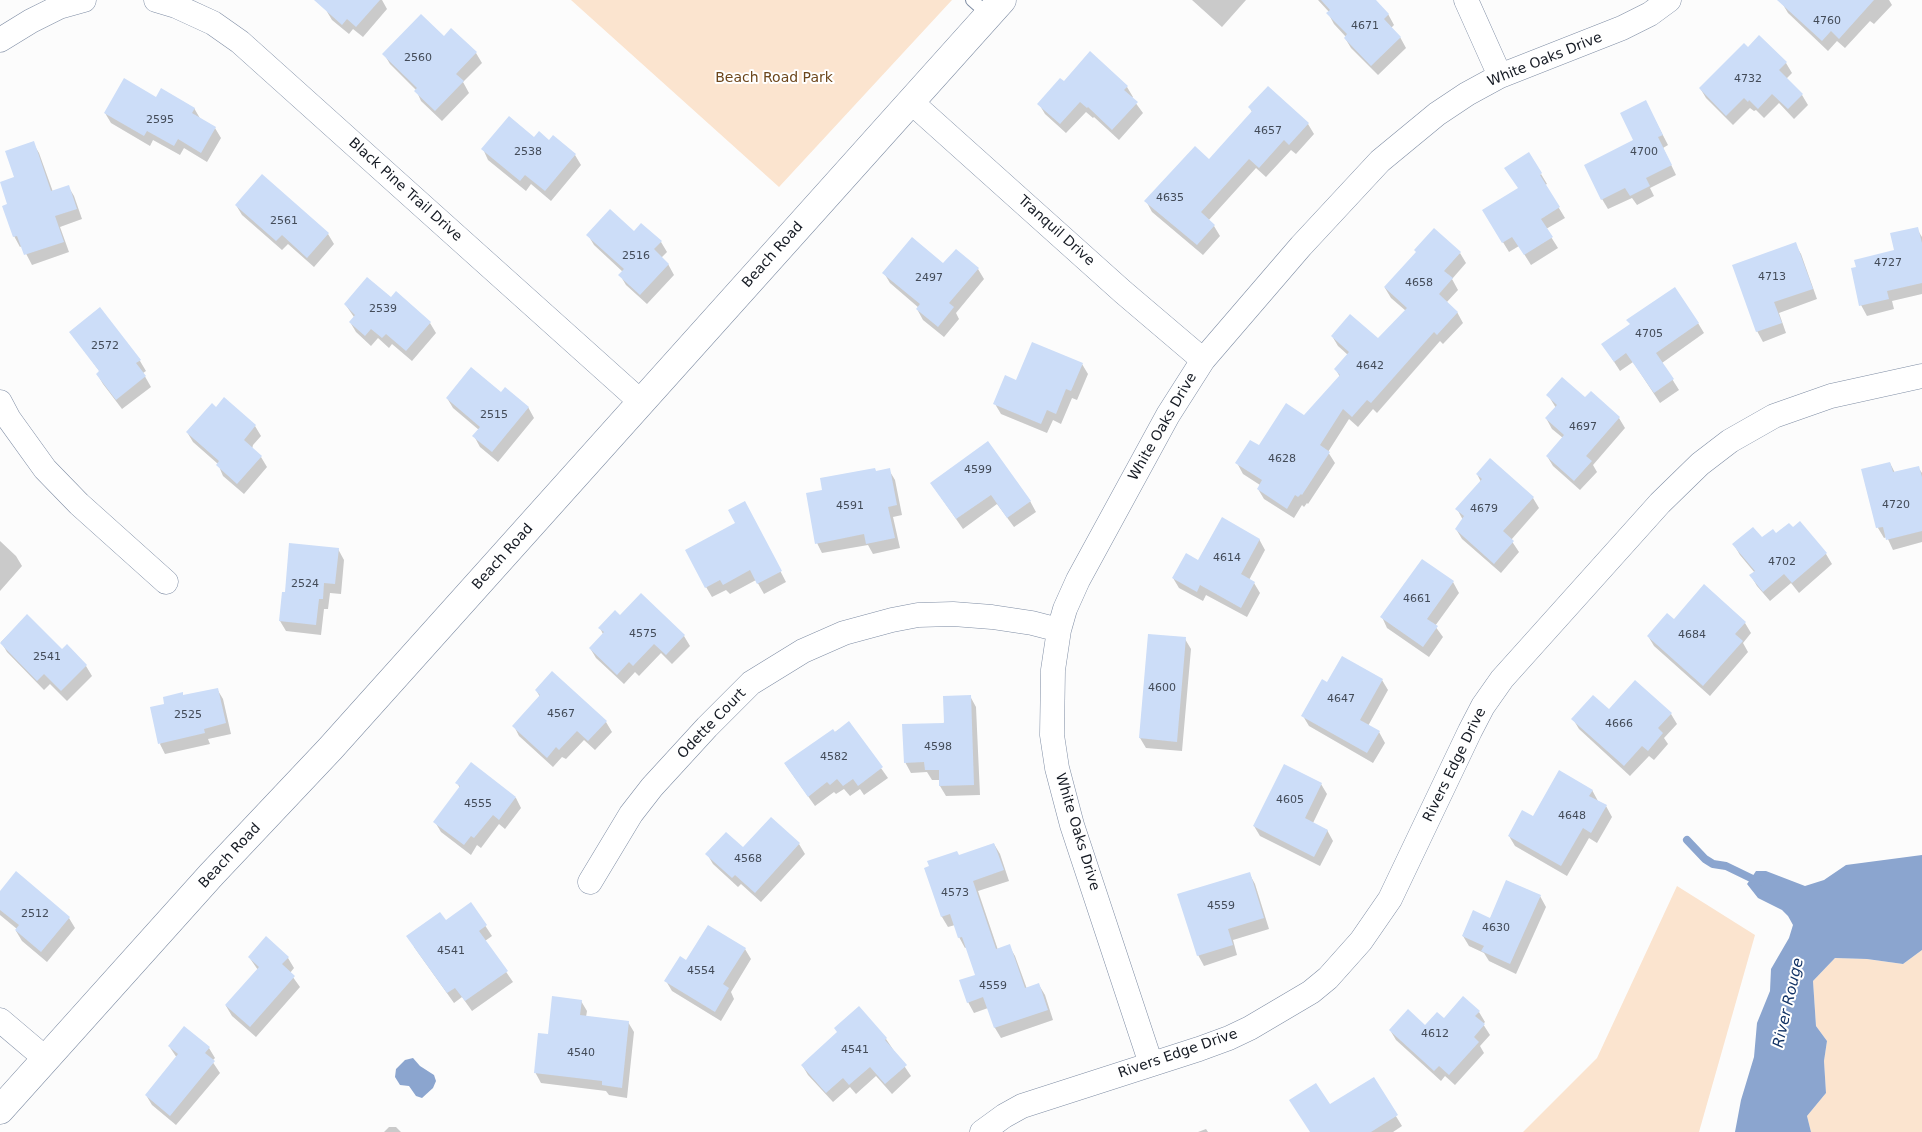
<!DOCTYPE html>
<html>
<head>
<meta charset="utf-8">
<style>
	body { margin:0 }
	canvas { display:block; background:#fcfcfc }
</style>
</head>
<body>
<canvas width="1922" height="1132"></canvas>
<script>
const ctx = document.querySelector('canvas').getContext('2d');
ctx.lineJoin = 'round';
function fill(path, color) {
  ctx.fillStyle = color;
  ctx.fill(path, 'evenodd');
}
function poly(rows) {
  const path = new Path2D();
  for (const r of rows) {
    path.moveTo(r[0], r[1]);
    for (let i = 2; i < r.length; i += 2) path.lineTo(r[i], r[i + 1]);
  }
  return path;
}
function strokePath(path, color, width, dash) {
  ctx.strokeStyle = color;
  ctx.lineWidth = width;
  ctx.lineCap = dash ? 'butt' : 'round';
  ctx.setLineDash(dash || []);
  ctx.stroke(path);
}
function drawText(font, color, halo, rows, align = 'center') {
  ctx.font = font + ' "DejaVu Sans",sans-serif';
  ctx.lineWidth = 4;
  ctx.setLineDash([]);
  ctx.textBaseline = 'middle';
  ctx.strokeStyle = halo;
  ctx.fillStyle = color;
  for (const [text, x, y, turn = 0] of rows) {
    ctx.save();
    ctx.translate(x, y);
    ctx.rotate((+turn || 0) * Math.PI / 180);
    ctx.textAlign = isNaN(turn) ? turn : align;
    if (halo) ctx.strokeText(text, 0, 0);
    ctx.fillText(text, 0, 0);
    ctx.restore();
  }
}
const green = poly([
	[571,0,952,0,779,187],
	[1677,886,1755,935,1699,1132,1523,1132,1597,1058],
	[1922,950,1922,1132,1811,1132,1807,1116,1826,1093,1824,1061,1827,1041,1816,1026,1813,981,1835,958,1867,959,1903,964]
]);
const water = poly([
	[1922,855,1922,950,1903,964,1867,959,1835,958,1813,981,1816,1026,1827,1041,1824,1061,1826,1093,1807,1116,1811,1132,1735,1132,1741,1100,1754,1057,1757,1023,1770,991,1771,969,1789,938,1793,925,1788,916,1782,910,1758,898,1747,884,1752,877,1756,871,1766,871,1805,886,1824,880,1846,865],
	[413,1058,420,1066,434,1075,436,1081,433,1088,422,1098,416,1096,409,1086,400,1085,395,1077,396,1069,405,1060]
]);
const shadow = poly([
	[325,0,382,0,387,9,363,37,353,29,349,34,332,20,326,10],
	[1192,0,1246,0,1222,27],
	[1318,0,1364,0,1388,14,1394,25,1391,28,1400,37,1406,48,1378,75,1351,48,1345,38,1346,37,1334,24,1328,13,1329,12],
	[1785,0,1889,0,1892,5,1874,24,1870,21,1845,48,1837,41,1828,51,1788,13,1782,3],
	[444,38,476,53,482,63,463,82,469,93,442,121,421,101,416,90,390,64,384,54],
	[1748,48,1786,63,1792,73,1786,79,1802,95,1808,105,1794,119,1779,103,1764,118,1756,110,1754,111,1750,108,1733,125,1706,98,1700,88],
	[1064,82,1127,87,1133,97,1132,98,1143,113,1119,140,1094,117,1093,118,1086,112,1066,133,1045,114,1039,104],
	[157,99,194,108,201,120,215,128,221,138,207,162,184,148,180,155,153,140,150,146,111,123,105,113],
	[1250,108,1308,124,1314,134,1296,154,1291,150,1266,177,1256,168,1208,221,1214,226,1220,236,1203,255,1152,212,1146,201,1209,160,1252,112],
	[1651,112,1668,145,1663,148,1676,175,1650,188,1654,196,1637,205,1632,198,1608,209,1602,199],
	[535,138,575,155,581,165,551,201,531,184,526,191,488,160,483,149],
	[33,143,39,153,53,192,68,186,74,196,82,219,60,227,69,252,32,265,22,246,20,247,14,236,9,205],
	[1541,174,1547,184,1545,185,1565,218,1546,229,1558,248,1531,265,1519,246,1509,252,1490,221,1519,189],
	[262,176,328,234,334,244,314,267,288,244,282,250,242,215,236,205],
	[1917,229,1922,237,1922,294,1892,301,1894,309,1867,316,1861,305,1896,251],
	[634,232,661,242,667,252,661,258,668,264,674,275,647,304,626,285,620,275,623,272,594,245,588,235],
	[1795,244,1801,254,1817,299,1779,313,1786,333,1763,342,1757,331],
	[1460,253,1466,263,1452,279,1458,290,1446,303,1457,312,1463,323,1443,344,1440,341,1377,413,1373,409,1358,427,1349,419,1328,452,1335,463,1308,504,1307,503,1304,507,1302,505,1294,518,1264,499,1258,489,1260,485,1243,474,1237,463,1304,417,1340,377,1336,370,1348,355,1338,346,1332,336,1378,340,1406,311,1391,298,1385,288],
	[943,265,978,269,984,279,956,313,959,319,944,337,923,320,917,309,919,308,890,283,884,273],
	[396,293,430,323,436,333,412,361,392,344,389,348,378,338,371,346,356,332,350,322,354,317,345,304,391,299],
	[100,309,140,361,146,371,143,373,151,387,122,409,103,384,97,374,100,372,71,332],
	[1698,323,1704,333,1662,363,1679,390,1660,403,1633,362,1620,371,1609,354],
	[1082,364,1088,374,1077,400,1072,398,1061,424,1053,420,1047,433,1001,414,995,404,1017,381],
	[1591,392,1619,418,1625,428,1593,465,1597,472,1580,490,1553,466,1547,456,1563,438,1552,429,1546,418,1556,408,1548,395,1585,399],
	[501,394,528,407,534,418,498,462,480,447,474,436,479,430,453,408,447,398],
	[216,408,255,426,261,436,253,445,252,449,261,457,267,467,244,494,223,476,218,464,193,442,187,432],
	[1890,463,1895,473,1918,467,1922,473,1922,542,1893,550,1887,537,1884,538,1878,528],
	[889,470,895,480,902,515,893,517,900,548,873,554,868,545,822,553,817,543,824,491,877,472],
	[1477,474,1533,498,1539,508,1511,540,1519,552,1501,573,1462,539,1456,529,1463,520,1457,509,1481,482],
	[931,483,1030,501,1036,512,1014,527,997,504,963,529],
	[750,513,786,582,764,594,756,580,730,594,726,590,712,597,706,587,737,524],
	[1800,523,1826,554,1832,564,1799,593,1791,583,1770,601,1757,586,1751,576,1755,573,1740,555,1734,545,1762,539,1793,529],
	[1259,539,1265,550,1249,580,1254,583,1260,593,1247,617,1206,595,1203,601,1179,588,1173,578,1198,562],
	[0,541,16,556,22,566,0,591],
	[338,549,344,560,341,594,330,593,328,609,324,609,321,635,286,631,280,621,286,594],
	[1453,582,1459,593,1435,626,1443,637,1429,657,1387,628,1382,617],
	[27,616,62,651,86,666,92,676,67,701,50,684,44,690,7,652,1,642],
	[620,616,684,636,690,646,672,664,661,653,639,676,635,672,624,684,596,658,590,648,603,634,600,628],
	[1674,620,1745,623,1751,633,1743,643,1748,652,1710,696,1654,646,1648,636],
	[1185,639,1191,649,1182,751,1146,748,1140,738],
	[552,672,606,722,612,732,595,750,584,740,566,759,562,757,553,767,519,736,514,726,540,697,536,690],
	[1382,680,1388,690,1368,726,1379,732,1385,743,1373,763,1309,726,1303,716,1328,683],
	[217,689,223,699,231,734,208,739,210,744,165,754,160,744,183,696],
	[970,696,976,707,980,795,946,796,940,786,940,780,932,780,927,772,911,773,905,762],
	[1609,711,1671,714,1677,724,1664,738,1668,744,1654,760,1649,756,1630,776,1579,729,1573,719],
	[849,723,888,778,864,795,860,789,850,796,844,789,836,794,834,792,815,806,785,764],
	[457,783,516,798,521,808,505,829,499,824,481,848,477,845,471,855,441,832,435,822,460,788],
	[1321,784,1327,794,1313,823,1327,830,1333,841,1320,866,1260,836,1254,826],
	[1592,790,1598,801,1606,806,1612,817,1597,843,1589,838,1567,876,1515,846,1509,836,1533,818],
	[799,844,805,854,761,902,741,884,738,887,713,864,707,854],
	[994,844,1000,854,1009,881,978,891,998,950,1009,946,1015,956,1027,989,1039,985,1045,995,1053,1020,1001,1038,995,1028,988,1008,974,1013,968,1002,977,976,967,947,965,948,959,937,955,925,948,927,942,917,926,869],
	[1249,873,1255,884,1269,929,1233,940,1237,955,1204,966,1198,955],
	[1507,881,1540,896,1546,907,1516,974,1489,961,1484,953,1469,946,1463,936,1490,919],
	[0,893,69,918,75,928,47,962,22,941,16,931,17,929,0,915],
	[471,904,492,936,485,941,513,982,472,1011,462,997,454,1003,414,947],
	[745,949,751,959,731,992,734,999,721,1021,672,991,666,981,687,962],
	[249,957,288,958,294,968,290,973,300,987,256,1037,232,1016,226,1006,258,970],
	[581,1001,587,1011,586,1017,628,1022,634,1032,627,1098,609,1095,606,1091,541,1083,535,1072,549,1035],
	[859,1008,886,1039,911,1076,892,1094,876,1076,856,1094,850,1087,833,1102,808,1075,802,1065,838,1033],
	[1479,1012,1485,1022,1483,1024,1490,1035,1480,1046,1484,1053,1455,1085,1445,1076,1441,1081,1396,1040,1390,1030,1425,1027,1444,1019],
	[169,1046,209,1048,215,1058,212,1061,220,1073,176,1125,152,1105,146,1095,177,1058],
	[1373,1079,1402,1126,1393,1132,1311,1132,1330,1106],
	[389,1127,396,1127,401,1132,384,1132],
	[1206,1129,1208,1132,1198,1132]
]);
const stream = poly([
	[1687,840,1705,859,1713,864,1726,866,1759,882]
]);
const building = poly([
	[314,0,380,0,356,27,347,19,342,25],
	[1321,0,1376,0,1389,14,1384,19,1401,37,1371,66,1344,38,1347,34,1326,13,1330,10],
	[1777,0,1874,0,1839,39,1831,31,1822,41],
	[421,14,444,36,451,28,477,52,456,74,464,81,435,111,414,91,417,88,382,54],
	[1759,35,1787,62,1779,70,1803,94,1788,109,1772,94,1758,109,1749,100,1748,102,1744,98,1726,116,1699,88,1744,43,1748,47],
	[1090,51,1128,86,1124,90,1138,102,1112,130,1088,107,1087,108,1080,102,1060,124,1037,104,1060,78,1064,81],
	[124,78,156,97,161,88,195,108,192,113,216,127,201,153,178,139,174,146,147,131,144,136,104,113],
	[1268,86,1309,123,1289,145,1284,140,1259,168,1249,159,1201,212,1215,225,1197,245,1144,201,1195,146,1209,159,1252,111,1248,107],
	[1646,100,1663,135,1658,137,1672,165,1646,178,1650,186,1630,196,1625,188,1601,200,1584,165,1633,140,1620,113],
	[509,116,534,137,539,131,549,140,553,135,576,154,545,191,525,175,520,181,481,149],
	[34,141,51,191,69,185,77,209,55,216,64,242,24,255,17,236,13,237,2,206,7,204,0,182,14,177,5,151],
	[1529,152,1542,173,1540,175,1560,207,1541,219,1553,237,1524,255,1512,237,1502,243,1482,210,1518,188,1504,168],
	[262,174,329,233,307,258,282,235,276,241,235,205],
	[610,209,634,231,641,223,662,241,654,249,669,264,640,295,618,275,624,269,586,235],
	[1918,227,1922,243,1922,283,1887,291,1889,299,1859,306,1851,268,1856,267,1854,260,1894,250,1890,233],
	[1434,228,1461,252,1444,271,1453,278,1439,294,1458,312,1437,335,1434,332,1371,403,1367,400,1352,417,1343,409,1320,445,1330,452,1302,495,1301,494,1298,497,1295,495,1287,509,1257,489,1262,480,1235,463,1250,440,1259,445,1286,403,1304,415,1340,375,1334,369,1349,352,1331,336,1350,314,1378,338,1407,308,1384,287,1416,252,1414,250],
	[912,237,943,263,956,249,979,268,949,303,954,307,938,327,916,309,920,304,882,273],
	[1796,242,1813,289,1774,302,1782,323,1756,332,1732,265],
	[367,277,391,297,396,291,431,322,406,351,386,334,382,338,371,329,365,336,349,322,355,315,344,304],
	[1675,287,1699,323,1656,353,1674,379,1654,393,1626,353,1614,362,1601,344,1630,324,1626,320],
	[100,307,141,360,136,363,146,376,116,400,96,374,99,371,69,332],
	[1032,342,1083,363,1071,391,1066,389,1056,414,1047,410,1041,424,993,404,1005,375,1016,380],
	[471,367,501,392,505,387,529,407,492,452,472,436,480,427,446,398],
	[1562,377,1585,397,1591,391,1620,417,1586,456,1592,461,1574,481,1546,456,1564,435,1545,418,1557,405,1546,395],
	[224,397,256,425,244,440,262,456,237,484,216,465,219,461,186,432,212,403,216,407],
	[988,441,1031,501,1007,518,991,495,956,519,930,483],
	[1490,458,1534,497,1503,531,1514,541,1494,564,1455,529,1464,516,1455,509,1482,479,1476,474],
	[1890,462,1893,472,1919,466,1922,477,1922,531,1886,540,1883,527,1876,528,1861,469],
	[875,468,876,471,890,468,897,505,888,507,895,538,866,544,864,534,815,544,806,493,822,490,820,478],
	[745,501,782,571,757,584,750,570,723,585,720,580,705,588,685,550,735,523,728,510],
	[1222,517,1260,539,1241,574,1255,582,1241,608,1200,585,1197,592,1172,578,1186,553,1198,560],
	[1800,521,1827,553,1792,583,1784,574,1763,592,1749,575,1755,571,1732,544,1753,527,1762,537,1773,529,1776,533,1789,523,1793,527],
	[289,543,339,548,335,584,324,583,323,599,319,599,316,625,279,621,282,592,285,592],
	[1422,559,1454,581,1427,619,1438,626,1423,647,1380,617],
	[1704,584,1746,622,1735,634,1743,641,1703,686,1647,636,1667,613,1674,619],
	[641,593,685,635,666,655,654,644,633,666,629,662,617,675,589,648,604,632,598,628,615,610,620,615],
	[27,614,62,649,67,644,87,665,61,691,44,674,37,681,0,643],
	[1148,634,1186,637,1177,742,1139,738],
	[1342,656,1383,679,1360,720,1380,731,1367,753,1301,716,1322,679,1327,682],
	[552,671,607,721,588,741,577,731,559,750,556,747,547,758,512,726,540,695,535,690],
	[1635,680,1672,713,1658,728,1663,733,1648,751,1642,746,1624,766,1571,719,1593,695,1609,709],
	[218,688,226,723,204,729,205,733,158,744,150,707,164,704,163,697,183,692,183,695],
	[971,695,974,785,939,786,939,770,925,770,924,762,904,763,902,724,944,723,943,696],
	[849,721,883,767,858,786,853,779,843,786,837,779,830,785,827,782,808,797,784,763,833,729,835,732],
	[471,762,516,797,499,820,493,815,474,838,471,836,464,845,433,822,460,786,455,783],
	[1284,764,1322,783,1305,818,1328,830,1314,857,1253,826],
	[1559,770,1593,790,1589,796,1607,805,1591,833,1583,828,1561,866,1508,836,1522,810,1533,816],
	[771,817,800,843,755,893,735,875,732,878,705,854,726,832,743,847],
	[994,843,1004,870,973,881,996,949,1010,944,1025,988,1039,983,1048,1010,994,1028,983,997,967,1003,959,980,975,975,962,937,958,938,950,914,941,917,924,868,929,866,927,861,957,851,959,855],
	[16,871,70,917,41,952,15,930,19,925,0,910,0,891],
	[1250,872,1264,918,1228,929,1233,945,1197,956,1177,894],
	[1506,880,1541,895,1510,964,1481,951,1484,946,1462,936,1473,910,1490,918],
	[471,902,487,925,479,931,508,971,465,1001,455,988,447,993,406,936,440,912,446,920],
	[708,925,746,948,723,984,729,988,715,1012,664,981,680,956,686,960],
	[266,936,289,957,282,964,295,976,250,1027,225,1005,259,967,248,957],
	[552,996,582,1000,580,1015,629,1021,622,1088,602,1085,602,1081,534,1073,538,1033,548,1034],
	[1463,996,1480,1011,1475,1016,1485,1024,1474,1037,1479,1042,1449,1075,1439,1066,1434,1071,1389,1030,1408,1009,1425,1025,1437,1012,1444,1018],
	[859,1006,887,1038,885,1040,907,1065,885,1084,870,1067,849,1085,843,1078,826,1093,801,1065,837,1032,834,1028],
	[184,1026,210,1047,205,1053,215,1061,170,1116,145,1095,178,1054,168,1046],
	[1374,1077,1398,1115,1371,1132,1310,1132,1289,1100,1316,1083,1330,1104]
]);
const lane = poly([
	[972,0,989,15]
]);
const street = poly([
	[156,0,176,6,213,23,240,42,641,402],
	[1466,0,1500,76],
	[0,40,31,21,59,7,84,0],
	[910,101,1123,292,1203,360],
	[0,402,9,419,45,469,79,504,166,582],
	[590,882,631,814,652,787,707,727,751,683,803,651,844,633,892,620,918,615,953,614,992,617,1032,623,1059,630],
	[0,1020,46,1059],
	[1151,1064,1072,825,1057,768,1052,735,1053,670,1059,630,1065,609,1078,580,1168,415,1203,360,1301,246,1380,161,1437,114,1467,94,1500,76,1622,28,1650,14,1669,0],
	[982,1132,1004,1116,1022,1106,1199,1049,1229,1038,1250,1028,1311,992,1328,978,1361,941,1390,899,1470,731,1483,706,1502,679,1660,503,1700,464,1730,441,1774,416,1831,396,1922,376]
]);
const secondary = poly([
	[0,1110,211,875,330,749,1002,0]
]);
const numberNames = [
	["4760",1827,21],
	["4671",1365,26],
	["2560",418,58],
	["4732",1748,79],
	["2595",160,120],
	["4657",1268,131],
	["2538",528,152],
	["4700",1644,152],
	["4635",1170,198],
	["2561",284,221],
	["2516",636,256],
	["4727",1888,263],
	["4713",1772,277],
	["2497",929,278],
	["4658",1419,283],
	["2539",383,309],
	["4705",1649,334],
	["2572",105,346],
	["4642",1370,366],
	["2515",494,415],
	["4697",1583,427],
	["4628",1282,459],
	["4599",978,470],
	["4720",1896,505],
	["4591",850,506],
	["4679",1484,509],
	["4614",1227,558],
	["4702",1782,562],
	["2524",305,584],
	["4661",1417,599],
	["4575",643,634],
	["4684",1692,635],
	["2541",47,657],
	["4600",1162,688],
	["4647",1341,699],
	["4567",561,714],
	["2525",188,715],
	["4666",1619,724],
	["4598",938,747],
	["4582",834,757],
	["4605",1290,800],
	["4555",478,804],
	["4648",1572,816],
	["4568",748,859],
	["4573",955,893],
	["4559",1221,906],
	["2512",35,914],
	["4630",1496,928],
	["4541",451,951],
	["4554",701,971],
	["4559",993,986],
	["4612",1435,1034],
	["4541",855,1050],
	["4540",581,1053]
];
const streetNames = [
	["White Oaks Drive",1545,60,-22],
	["Black Pine Trail Drive",405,190,42],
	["Tranquil Drive",1056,231,42],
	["Beach Road",773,255,-48],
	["White Oaks Drive",1163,427,-60],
	["Beach Road",503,557,-48],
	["Odette Court",712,724,-46],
	["Rivers Edge Drive",1455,765,-64],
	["White Oaks Drive",1077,832,73],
	["Beach Road",230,856,-47],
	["Rivers Edge Drive",1178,1054,-19]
];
const parkNames = [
	["Beach Road Park",774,78]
];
const waterNames = [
	["River Rouge",1789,1003,-77]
];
fill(green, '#fbe4cf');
fill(water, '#8ba5cf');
fill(shadow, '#0003');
strokePath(stream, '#8ba5cf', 8);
fill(building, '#ccddf8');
strokePath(lane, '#7f8da4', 14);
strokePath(street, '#7f8da4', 25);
strokePath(secondary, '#7f8da4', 29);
strokePath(lane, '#fff', 12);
strokePath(street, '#fff', 24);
strokePath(secondary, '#fff', 28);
drawText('11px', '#434b58', null, numberNames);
drawText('14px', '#151a23', '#fff', streetNames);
drawText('14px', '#6c461b', '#fff', parkNames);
drawText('italic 15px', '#123366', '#fff', waterNames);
</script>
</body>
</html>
